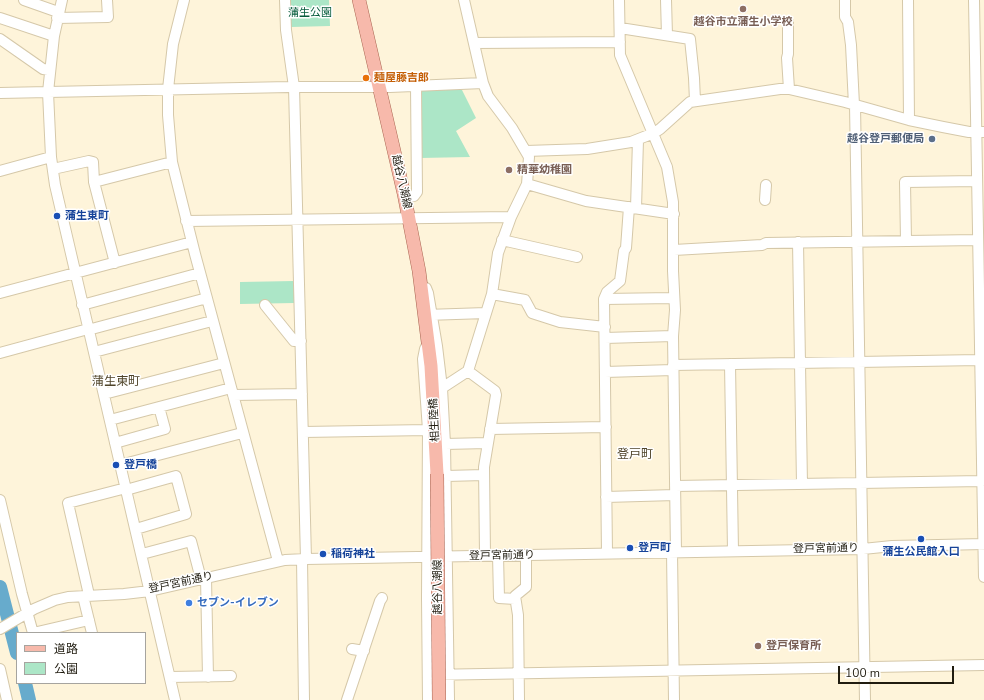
<!DOCTYPE html>
<html>
<head>
<meta charset="utf-8">
<style>
	body { margin:0 }
	#map { position:relative; width:984px; height:700px; overflow:hidden; background:#fef4da; font-family:"Nunito Sans","Noto Sans JP",sans-serif }
	canvas { display:block }
	.legend { position:absolute; left:16px; top:632px; width:130px; height:52px; box-sizing:border-box; background:#fff; border:1px solid #a6a49f; margin:0; padding:5px 7px; list-style:none; font-size:12px; color:#201c10 }
	.legend li { display:flex; align-items:center; gap:8px; height:20px }
	.legend b { width:20px; border:1px solid #a6a49f }
	.scale { position:absolute; left:838px; top:666px; width:116px; height:18px; box-sizing:border-box; border:2px solid #201c10; border-top:0; padding-left:5px; font-size:12px; line-height:14px; white-space:nowrap; color:#201c10; -webkit-text-stroke:3px #fff; paint-order:stroke }
</style>
</head>
<body>
<div id="map">
<canvas width="984" height="700"></canvas>
<ul class="legend">
<li><b style="height:5px;background:#f7b9ab"></b>道路</li>
<li><b style="height:11px;background:#ace6c7"></b>公園</li>
</ul>
<div class="scale">100 m</div>
</div>
<script>
const ctx = document.querySelector('canvas').getContext('2d');
ctx.lineJoin = 'round';
function fill(path, color) {
  ctx.fillStyle = color;
  ctx.fill(path, 'evenodd');
}
function poly(rows) {
  const path = new Path2D();
  for (const r of rows) {
    path.moveTo(r[0], r[1]);
    for (let i = 2; i < r.length; i += 2) path.lineTo(r[i], r[i + 1]);
  }
  return path;
}
function strokePath(path, color, width, dash) {
  ctx.strokeStyle = color;
  ctx.lineWidth = width;
  ctx.lineCap = dash ? 'butt' : 'round';
  ctx.setLineDash(dash || []);
  ctx.stroke(path);
}
function drawText(font, color, halo, rows, align = 'center') {
  ctx.font = font + ' "Nunito Sans","Noto Sans JP",sans-serif';
  ctx.lineWidth = 3;
  ctx.setLineDash([]);
  ctx.textBaseline = 'middle';
  ctx.strokeStyle = halo;
  ctx.fillStyle = color;
  for (const [text, x, y, turn = 0] of rows) {
    ctx.save();
    ctx.translate(x, y);
    ctx.rotate((+turn || 0) * Math.PI / 180);
    ctx.textAlign = isNaN(turn) ? turn : align;
    if (halo) ctx.strokeText(text, 0, 0);
    ctx.fillText(text, 0, 0);
    ctx.restore();
  }
}
const green = poly([
	[291,0,329,0,330,26,291,27],
	[422,90,462,90,476,118,456,131,470,157,420,158],
	[294,281,294,303,240,304,240,282]
]);
const river = poly([
	[0,587,17,653],
	[25,683,29,700]
]);
const minor = poly([
	[24,0,58,12],
	[62,0,54,36,48,92,51,157,55,185,175,700],
	[184,0,173,44,168,89,168,115,172,162,195,254,278,561],
	[285,0,286,30,294,87,306,559],
	[619,0,620,55,667,167,673,202,673,271,675,310,673,336,676,552],
	[666,0,667,35],
	[845,0,845,17,848,22,851,45,854,105],
	[908,0,909,120],
	[974,0,984,577],
	[0,18,54,36],
	[57,18,108,17,107,0],
	[788,22,788,54,787,58,789,89],
	[620,28,690,39,694,78,695,101],
	[0,39,43,69,50,70],
	[474,43,620,42],
	[0,93,289,87,390,87,483,83],
	[855,105,865,700],
	[526,151,587,149,631,142,654,133,660,129,690,102,780,89,789,89,845,102,909,120,943,127,969,132,984,132],
	[53,169,89,161,93,162,94,182,115,263],
	[0,171,51,157],
	[94,182,172,162],
	[527,184,586,201,674,214],
	[405,198,414,196,417,192,416,86],
	[765,200,766,185],
	[636,208,638,140],
	[186,221,511,217],
	[502,240,577,257],
	[906,241,905,182,977,181],
	[798,242,802,484],
	[674,250,762,245,766,243,978,240],
	[426,288,428,293,437,346,442,388,445,444,449,700],
	[0,293,192,242],
	[492,294,525,300,532,313,560,322,605,327],
	[604,299,673,298],
	[82,305,200,273],
	[265,305,294,341,301,341],
	[426,315,486,313],
	[88,330,207,298],
	[605,338,673,336],
	[427,345,425,349,423,359,428,430,427,598,428,700],
	[94,352,212,321],
	[0,353,88,329],
	[730,364,733,551],
	[673,365,980,360],
	[468,371,495,391,496,395,484,467,485,555],
	[605,372,673,370],
	[442,388,468,371,492,294,498,253,511,217,527,184,529,157,512,128,488,96,483,83,464,0],
	[104,394,224,363],
	[233,395,302,394],
	[110,420,231,388],
	[490,429,606,427],
	[303,432,428,430],
	[115,443,165,429,159,407],
	[445,444,487,443],
	[120,465,242,433],
	[446,476,484,475],
	[675,486,982,481],
	[126,490,176,476,186,514,136,529],
	[606,497,675,495],
	[0,500,22,594,33,633],
	[672,552,674,700],
	[607,553,604,299,607,292,620,281,624,251,626,248,629,207],
	[142,554,191,541,201,579],
	[498,555,499,598,515,599],
	[302,559,304,700],
	[206,578,208,677],
	[89,595,68,503,126,488],
	[83,596,92,633],
	[0,629,34,609,55,600,68,597,124,594,150,591,285,560,306,559,863,549,892,546,984,544],
	[33,633,89,620],
	[352,649,364,651],
	[0,669,7,700],
	[428,675,984,665],
	[170,677,231,676],
	[347,700,380,601,382,598],
	[519,700,518,615,515,596,526,587,526,555]
]);
const major = poly([
	[359,0,404,194,419,271,431,366,437,474]
]);
const majorBridge = poly([
	[437,474,439,700]
]);
const markers = [
	[743,9,4,"#8d6e63"],
	[366,78,4,"#e8710a"],
	[932,139,4,"#5c6f8a"],
	[509,170,4,"#8d6e63"],
	[57,216,4,"#1a4fb4"],
	[116,465,4,"#1a4fb4"],
	[921,539,4,"#1a4fb4"],
	[630,548,4,"#1a4fb4"],
	[323,554,4,"#1a4fb4"],
	[189,603,4,"#3f7fe0"],
	[758,646,4,"#8d6e63"]
];
const parkNames = [
	["蒲生公園",310,13]
];
const educationNames = [
	["越谷市立蒲生小学校",743,22,"center"],
	["精華幼稚園",517,170],
	["登戸保育所",766,646]
];
const foodNames = [
	["麺屋藤吉郎",374,78]
];
const serviceNames = [
	["越谷登戸郵便局",924,139]
];
const streetNames = [
	["越谷八潮線",401,182,77],
	["相生陸橋",435,420,-93],
	["登戸宮前通り",826,549,-1],
	["登戸宮前通り",502,556,-1],
	["登戸宮前通り",181,583,-12],
	["越谷八潮線",438,587,-90]
];
const transitNames = [
	["蒲生東町",65,216],
	["登戸橋",124,465],
	["登戸町",638,548],
	["蒲生公民館入口",921,552,"center"],
	["稲荷神社",331,554]
];
const shopNames = [
	["セブン-イレブン",197,603]
];
const neighbourhoodNames = [
	["蒲生東町",116,382],
	["登戸町",635,455]
];
fill(green, '#ace6c7');
strokePath(river, '#67abcc', 14);
strokePath(minor, '#d5c8a9', 12);
strokePath(major, '#a86450', 14);
strokePath(minor, '#fff', 10);
strokePath(major, '#f7b9ab', 13);
strokePath(majorBridge, '#a86450', 14, []);
strokePath(majorBridge, '#f7b9ab', 13);
for (const [x, y, r, color] of markers) {
  const dot = new Path2D();
  dot.arc(x, y, r, 0, 2 * Math.PI);
  ctx.fillStyle = color;
  ctx.fill(dot);
  strokePath(dot, '#fff', 1.5);
}
drawText('11px', '#065c3c', '#fff', parkNames);
drawText('bold 11px', '#785e54', '#fff', educationNames, 'left');
drawText('bold 11px', '#c56008', '#fff', foodNames, 'left');
drawText('bold 11px', '#4e5e75', '#fff', serviceNames, 'right');
drawText('11px', '#201c10', '#fff', streetNames);
drawText('bold 11px', '#164399', '#fff', transitNames, 'left');
drawText('bold 11px', '#366cbe', '#fff', shopNames, 'left');
drawText('12px', '#4f4429', '#fff', neighbourhoodNames);
</script>
</body>
</html>
